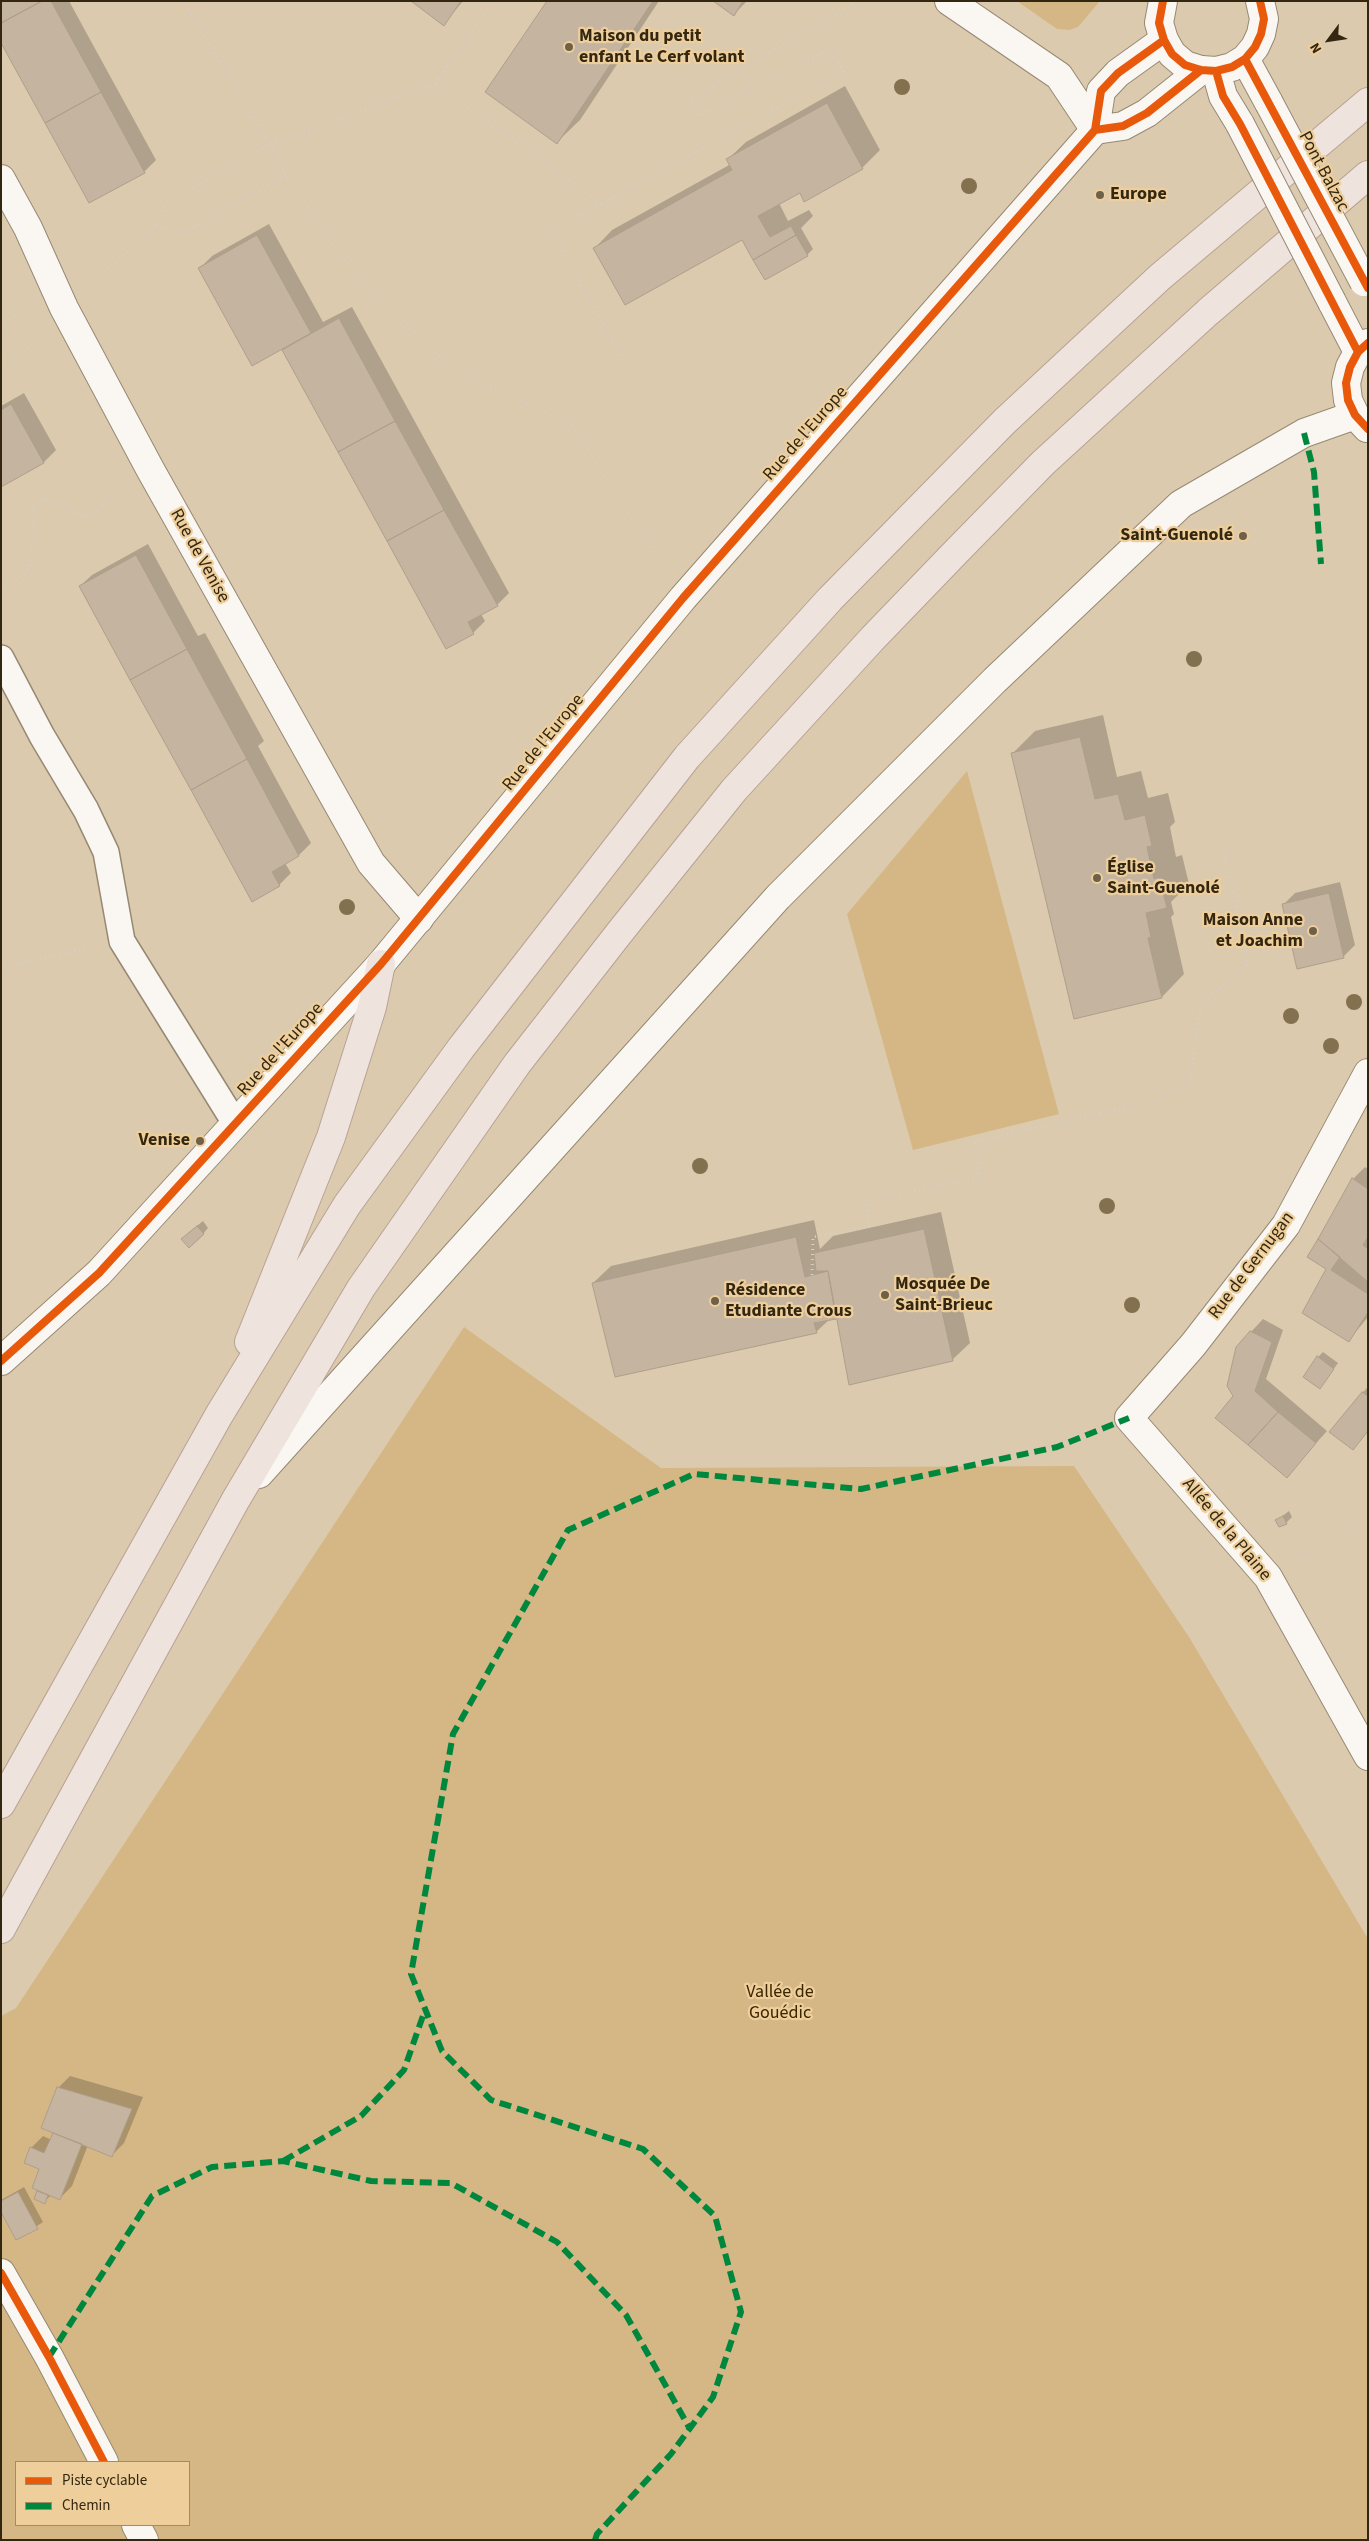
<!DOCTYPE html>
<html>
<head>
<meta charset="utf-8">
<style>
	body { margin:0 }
	#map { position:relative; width:1369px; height:2541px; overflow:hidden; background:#dbcaae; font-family:"Source Sans 3",sans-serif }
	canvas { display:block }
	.frame { position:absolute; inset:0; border:2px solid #332712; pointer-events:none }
	.legend { position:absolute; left:15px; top:2461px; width:175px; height:65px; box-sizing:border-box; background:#eece9b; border:1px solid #a38b64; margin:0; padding:6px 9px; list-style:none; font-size:15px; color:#332712 }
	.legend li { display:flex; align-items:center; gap:10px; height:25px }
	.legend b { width:25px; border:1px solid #a38b64 }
	.north { position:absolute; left:1304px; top:15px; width:50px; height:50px; -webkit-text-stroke:4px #eece9b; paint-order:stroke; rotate:239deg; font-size:14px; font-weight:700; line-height:20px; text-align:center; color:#332712 }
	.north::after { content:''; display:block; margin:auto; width:18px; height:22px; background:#332712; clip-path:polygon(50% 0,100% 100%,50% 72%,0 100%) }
</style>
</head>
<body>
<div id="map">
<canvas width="1369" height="2541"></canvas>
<div class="frame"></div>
<ul class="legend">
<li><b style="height:6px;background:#e8590c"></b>Piste cyclable</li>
<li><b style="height:6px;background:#00873e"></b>Chemin</li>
</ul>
<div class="north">N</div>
</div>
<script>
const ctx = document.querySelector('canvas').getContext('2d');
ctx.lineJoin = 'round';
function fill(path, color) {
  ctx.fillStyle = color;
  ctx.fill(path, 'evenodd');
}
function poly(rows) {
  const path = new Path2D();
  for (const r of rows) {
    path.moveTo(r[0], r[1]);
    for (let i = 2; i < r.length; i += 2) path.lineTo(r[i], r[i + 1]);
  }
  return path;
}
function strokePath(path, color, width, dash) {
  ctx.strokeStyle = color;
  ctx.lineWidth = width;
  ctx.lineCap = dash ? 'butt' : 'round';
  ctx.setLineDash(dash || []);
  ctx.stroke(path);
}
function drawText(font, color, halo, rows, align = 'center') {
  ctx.font = font + ' "Source Sans 3",sans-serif';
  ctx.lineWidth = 4.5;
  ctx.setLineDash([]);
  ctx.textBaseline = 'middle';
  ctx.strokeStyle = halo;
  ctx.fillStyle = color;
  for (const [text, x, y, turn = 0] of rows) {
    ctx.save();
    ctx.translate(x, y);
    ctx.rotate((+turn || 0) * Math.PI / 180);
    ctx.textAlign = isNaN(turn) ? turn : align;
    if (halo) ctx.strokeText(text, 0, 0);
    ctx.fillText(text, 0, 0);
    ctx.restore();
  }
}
const green = poly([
	[1017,1,1100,1,1078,27,1069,30,1057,29],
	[967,771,1059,1114,913,1150,847,914],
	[464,1327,661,1468,1074,1466,1189,1637,1368,1939,1368,2540,1,2540,1,2016,16,2008],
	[16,2462,189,2462,189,2525,16,2525]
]);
const shadow = poly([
	[1,1,69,1,156,160,144,172],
	[413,1,463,1,443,25],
	[548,1,659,1,580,120,557,142],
	[715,1,747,1,734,14],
	[845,86,880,150,862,168,800,191,779,203,788,221,809,210,813,216,801,228,813,249,807,255,743,238,595,248,612,230,731,164,728,159,746,142],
	[269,224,323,322,352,307,509,593,497,605,481,614,485,621,473,633,447,648,282,348,200,268,212,256],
	[24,393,56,450,44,462,1,485,1,406],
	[148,544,198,636,205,633,264,741,258,746,311,843,299,855,285,863,291,873,279,885,80,586,92,575],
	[1103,715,1117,777,1141,771,1148,798,1168,793,1175,822,1170,827,1176,857,1182,855,1189,884,1171,902,1174,914,1171,917,1184,974,1162,997,1012,754,1035,731],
	[1340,882,1355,945,1343,957,1283,905,1295,893],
	[1365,1167,1368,1169,1368,1317,1349,1340,1328,1269,1353,1179],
	[941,1212,970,1343,952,1360,837,1318,830,1319,816,1332,593,1283,611,1266,814,1220,820,1249,833,1236],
	[203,1221,208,1228,203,1234,188,1233],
	[1263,1319,1283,1330,1266,1379,1327,1431,1286,1477,1235,1396,1237,1347],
	[1323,1352,1338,1363,1325,1381,1318,1357],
	[1368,1387,1368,1431,1331,1431,1363,1392],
	[1289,1511,1292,1517,1286,1523,1277,1520],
	[70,2076,143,2097,124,2143,112,2155,88,2145,72,2186,60,2198,51,2195,44,2202,35,2199,40,2190,41,2169,31,2148,43,2136,52,2140,55,2133,58,2088],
	[24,2187,43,2222,17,2239,1,2209,1,2200]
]);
const building = poly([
	[1,1,42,1,1,23,1,1],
	[42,1,51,1,101,92,45,123,1,43,1,23,42,1],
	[411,1,461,1,444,26,411,1],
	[547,1,653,1,557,144,485,92,547,1],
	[713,1,743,1,734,16,713,1],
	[101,92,145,173,89,203,45,123,101,92],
	[827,103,863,169,804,202,800,193,758,216,770,237,791,226,796,235,753,260,742,240,625,305,593,248,732,170,726,159,827,103],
	[257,235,311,333,252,366,198,268,257,235],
	[796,235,808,256,765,280,753,260,796,235],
	[339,318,395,421,338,452,282,350,339,318],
	[11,404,44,463,1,487,1,410,11,404],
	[395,421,444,510,387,541,338,452,395,421],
	[444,510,498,606,468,622,474,634,446,649,387,541,444,510],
	[136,555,187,649,130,680,79,586,136,555],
	[187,649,247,759,191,790,130,680,187,649],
	[1080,737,1095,799,1118,794,1125,820,1145,815,1152,846,1147,847,1154,879,1159,877,1167,908,1146,913,1151,937,1148,938,1162,998,1074,1019,1011,753,1080,737],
	[247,759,299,856,272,872,280,886,252,902,191,790,247,759],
	[1329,893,1344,958,1297,969,1282,904,1329,893],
	[1352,1178,1368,1189,1368,1237,1363,1245,1368,1249,1368,1282,1318,1239,1352,1178],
	[197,1226,204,1234,189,1248,181,1239,197,1226],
	[924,1229,953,1361,849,1385,828,1271,816,1271,814,1253,924,1229],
	[796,1237,805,1277,828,1271,836,1319,814,1323,817,1333,615,1377,592,1283,796,1237],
	[1318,1239,1340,1257,1331,1270,1368,1294,1368,1312,1349,1342,1302,1313,1326,1269,1307,1257,1318,1239],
	[1250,1331,1272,1342,1255,1391,1278,1412,1248,1445,1215,1418,1233,1396,1227,1386,1236,1347,1250,1331],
	[1317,1356,1334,1369,1320,1389,1303,1377,1317,1356],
	[1362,1392,1368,1396,1368,1431,1353,1450,1329,1432,1362,1392],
	[1278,1412,1316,1443,1287,1478,1248,1445,1278,1412],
	[1283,1516,1287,1524,1279,1527,1275,1520,1283,1516],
	[57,2087,132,2109,112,2157,41,2128,57,2087],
	[53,2133,82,2144,60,2200,32,2188,39,2169,24,2163,30,2147,44,2153,53,2133],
	[37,2191,48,2195,45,2204,34,2199,37,2191],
	[18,2192,38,2229,16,2240,1,2212,1,2201,18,2192]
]);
const path = poly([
	[183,1,270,144,286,176,342,257,448,365,573,426,662,566],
	[435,84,601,204,843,71,830,49,699,116,691,98,858,1],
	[601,204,550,231,627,365],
	[156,226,184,233,286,176],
	[93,282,156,226,166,203,270,144,435,84,494,1],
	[1,324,25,310],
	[1,363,40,341],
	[1,593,30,568,34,505,47,499,86,518,122,491],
	[1,968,88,948],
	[812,1275,813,1237,869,1226,866,1200,978,1178,975,1141,1156,1101,1190,1082,1201,1005,1248,964,1222,837],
	[1298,1558,1368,1512]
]);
const service = poly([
	[1,658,42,736,86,810,106,852,122,941,235,1123]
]);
const minor = poly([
	[949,1,1059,76,1095,130],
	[1095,130,1123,126,1147,113,1201,70],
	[1095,130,1101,91,1118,73,1164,40],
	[1,179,28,228,64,308,150,469,371,863,419,919],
	[1368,1073,1286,1225,1193,1345,1129,1418,1268,1577,1368,1756],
	[1,1361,99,1273,381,964]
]);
const tertiary = poly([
	[1163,1,1159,23,1164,40,1172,54,1185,65,1201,70,1216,71,1232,67,1245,59,1255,47,1261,34,1264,19,1260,1],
	[1245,59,1269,103],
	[1216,71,1223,96,1240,124],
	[1332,302,1358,352],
	[1367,428,1355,415,1348,400,1346,383,1350,367,1358,352,1368,343],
	[381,964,683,598,1095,130],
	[259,1474,778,897,995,680,1181,504,1304,433,1355,415],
	[1,2273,49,2357,104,2462],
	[136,2525,144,2540]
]);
const trunk = poly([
	[249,1342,331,1137,372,1007,381,964],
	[1,1804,219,1415,347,1205,461,1048,687,757,830,599,1005,421,1160,277,1368,102],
	[1,1929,235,1501,361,1288,517,1064,620,932,734,790,873,638,953,555,1043,463,1208,312,1368,175]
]);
const tertiaryBridge = poly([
	[1269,103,1364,282],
	[1240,124,1332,302]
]);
const quiet = poly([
	[1304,433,1314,472,1321,564],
	[283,2161,361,2116,404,2070,425,2010],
	[49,2357,152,2196,212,2167,283,2161,371,2181,451,2183,557,2242,626,2315,690,2429],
	[595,2540,597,2534,671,2454,713,2397,741,2312,715,2216,643,2149,491,2100,442,2051,411,1974,453,1734,568,1530,694,1474,861,1489,1057,1447,1129,1418]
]);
const cycleway = poly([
	[1163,1,1159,23,1164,40,1172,54,1185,65,1201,70,1216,71,1232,67,1245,59,1255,47,1261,34,1264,19,1260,1],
	[1245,59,1368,288],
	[1216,71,1223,96,1240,124,1358,352],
	[1095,130,1123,126,1147,113,1201,70],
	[1368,343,1358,352,1350,367,1346,383,1348,400,1355,415,1368,429],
	[1,1361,99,1273,381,964,683,598,1095,130,1101,91,1118,73,1164,40],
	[1,2273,49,2357,104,2462]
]);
const trees = [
	[902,87],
	[969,186],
	[1194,659],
	[347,907],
	[1354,1002],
	[1291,1016],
	[1331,1046],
	[700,1166],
	[1107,1206],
	[1132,1305]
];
const markers = [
	[569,47,5,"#6e6049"],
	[1100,195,5,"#6e6049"],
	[1243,536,5,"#6e6049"],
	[1097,878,5,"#6e6049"],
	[1313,931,5,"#6e6049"],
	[200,1141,5,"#6e6049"],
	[885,1295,5,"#6e6049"],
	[715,1301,5,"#6e6049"]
];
const poiNames = [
	["Maison du petit",579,37],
	["enfant Le Cerf volant",579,58],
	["Europe",1110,195],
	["Saint-Guenolé",1233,536,"right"],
	["Église",1107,868],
	["Saint-Guenolé",1107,889],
	["Maison Anne",1303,921,"right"],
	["et Joachim",1303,942,"right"],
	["Venise",190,1141,"right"],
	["Mosquée De",895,1285],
	["Saint-Brieuc",895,1306],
	["Résidence",725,1291],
	["Etudiante Crous",725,1312]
];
const streetNames = [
	["Pont Balzac",1323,172,62],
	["Rue de l'Europe",806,434,-49],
	["Rue de Venise",199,556,61],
	["Rue de l'Europe",544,743,-51],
	["Rue de l'Europe",281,1050,-48],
	["Rue de Gernugan",1252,1266,-53],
	["Allée de la Plaine",1226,1530,50]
];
const parkNames = [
	["Vallée de",780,1993],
	["Gouédic",780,2014]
];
fill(green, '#d5b785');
fill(shadow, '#0003');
fill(building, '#c4b4a0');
strokePath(building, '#ae9e8b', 1);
strokePath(service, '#968973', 28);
strokePath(minor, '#968973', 30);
strokePath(tertiary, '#968973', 30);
strokePath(trunk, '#b8a294', 30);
strokePath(path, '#d5cfc7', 3, [1, 4]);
strokePath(service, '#faf7f3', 25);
strokePath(minor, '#faf7f3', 28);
strokePath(tertiary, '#faf7f3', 28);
strokePath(trunk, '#efe3de', 28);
strokePath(tertiaryBridge, '#968973', 30, []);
strokePath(tertiaryBridge, '#faf7f3', 28);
strokePath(quiet, '#00873e', 6, [12, 6]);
strokePath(cycleway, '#e8590c', 8);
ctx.fillStyle = '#82704f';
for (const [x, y] of trees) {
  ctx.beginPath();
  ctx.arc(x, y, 8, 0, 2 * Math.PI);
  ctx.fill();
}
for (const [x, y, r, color] of markers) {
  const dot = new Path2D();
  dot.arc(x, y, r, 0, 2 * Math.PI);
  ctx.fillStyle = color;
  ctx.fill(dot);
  strokePath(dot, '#eece9b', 2);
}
drawText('bold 18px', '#332712', '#eece9b', poiNames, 'left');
drawText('18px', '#332712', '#eece9b', streetNames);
drawText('18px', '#3a2601', '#eece9b', parkNames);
</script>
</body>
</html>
